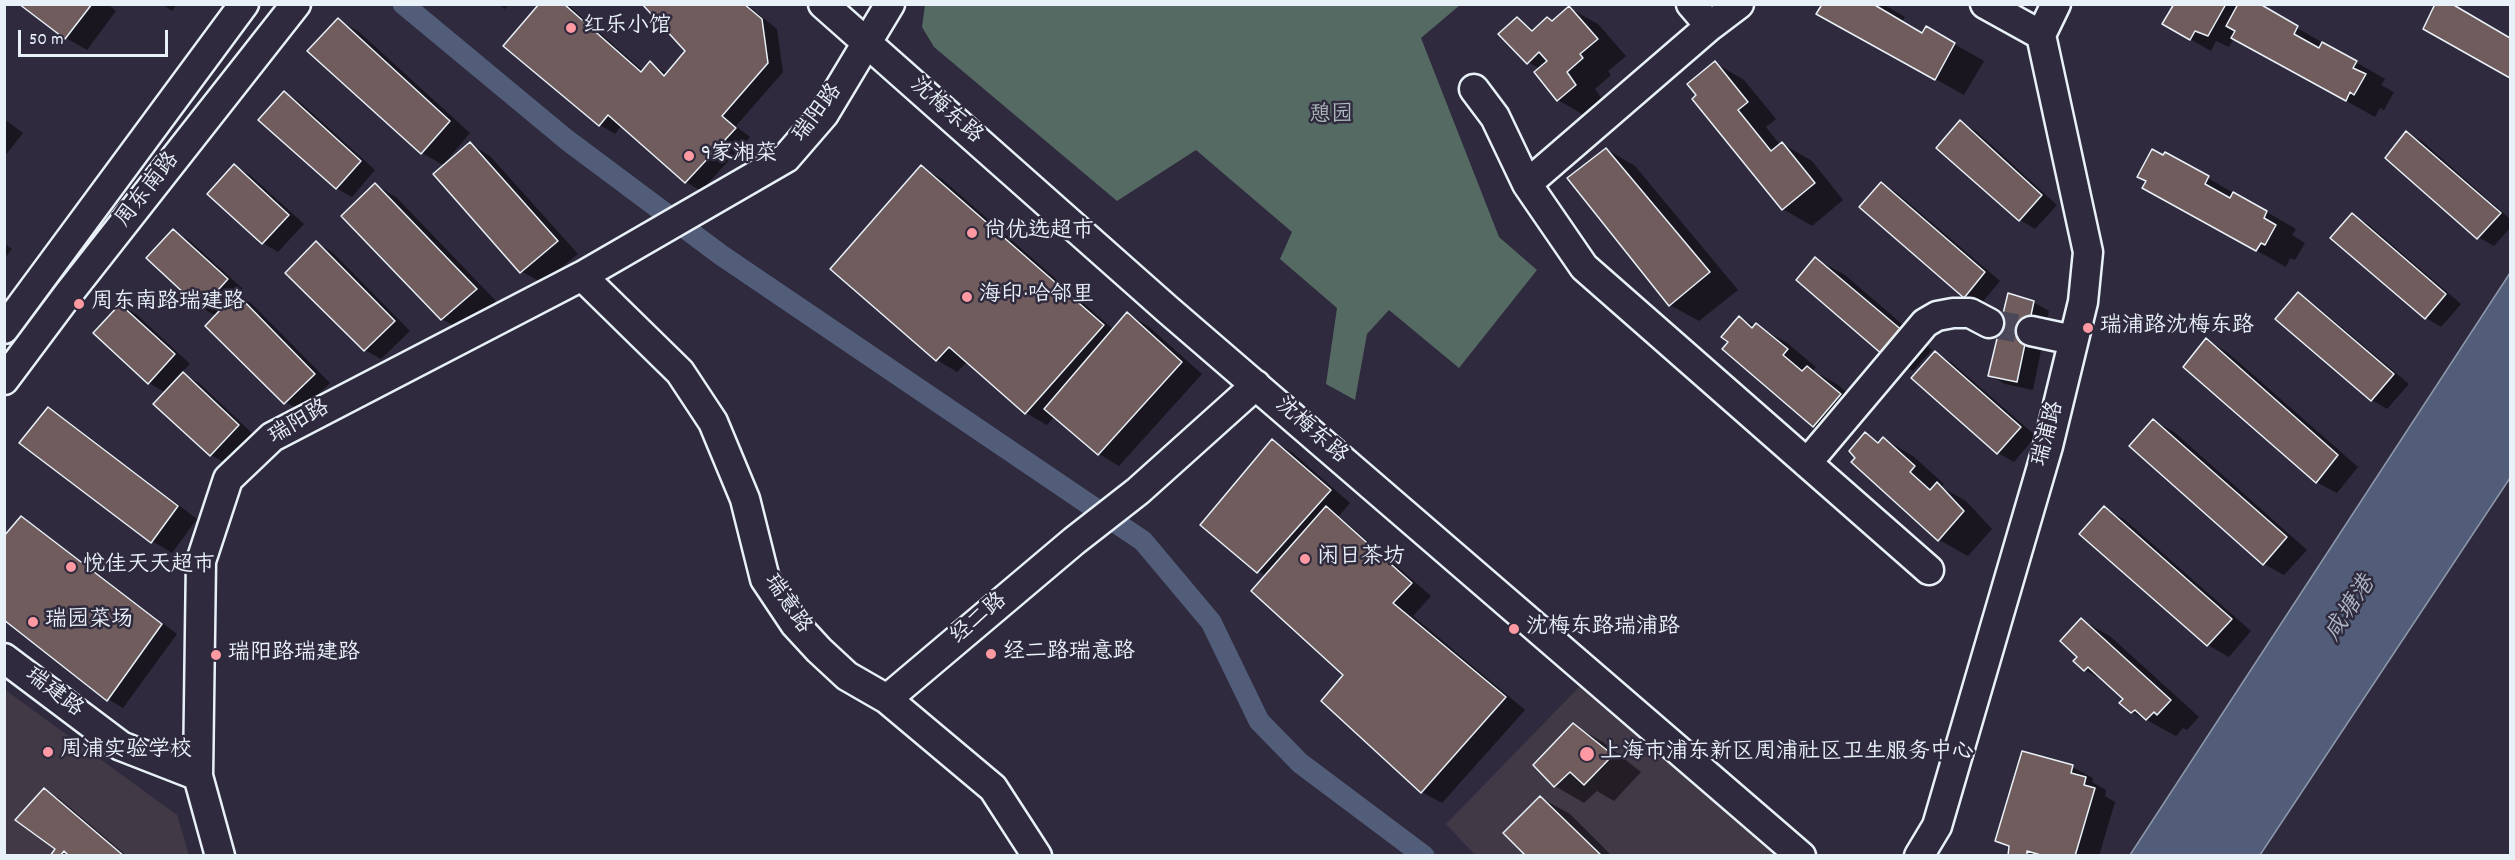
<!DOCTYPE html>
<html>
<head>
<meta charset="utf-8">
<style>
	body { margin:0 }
	#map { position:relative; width:2515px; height:860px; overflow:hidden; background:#2f2a3d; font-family:Dekko,sans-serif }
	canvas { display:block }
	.frame { position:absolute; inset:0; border:6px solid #e8f1f8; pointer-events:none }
	.scale { position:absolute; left:18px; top:30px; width:150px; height:27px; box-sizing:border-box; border:3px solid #e8f1f8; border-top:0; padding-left:8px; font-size:18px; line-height:21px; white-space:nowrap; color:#e8f1f8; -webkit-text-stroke:4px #2f2a3d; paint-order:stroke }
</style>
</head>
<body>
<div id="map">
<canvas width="2515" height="860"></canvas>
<div class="frame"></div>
<div class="scale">50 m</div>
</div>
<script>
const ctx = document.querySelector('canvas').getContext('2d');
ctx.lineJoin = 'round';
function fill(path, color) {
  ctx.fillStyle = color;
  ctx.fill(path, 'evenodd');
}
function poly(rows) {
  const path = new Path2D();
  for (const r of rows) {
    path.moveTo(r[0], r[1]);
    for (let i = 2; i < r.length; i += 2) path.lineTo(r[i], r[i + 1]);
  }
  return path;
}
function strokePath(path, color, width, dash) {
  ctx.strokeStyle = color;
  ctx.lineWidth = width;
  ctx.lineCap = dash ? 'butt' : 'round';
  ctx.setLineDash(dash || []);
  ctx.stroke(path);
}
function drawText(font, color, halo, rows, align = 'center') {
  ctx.font = font + ' Dekko,"LXGW WenKai TC",sans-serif';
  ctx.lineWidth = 5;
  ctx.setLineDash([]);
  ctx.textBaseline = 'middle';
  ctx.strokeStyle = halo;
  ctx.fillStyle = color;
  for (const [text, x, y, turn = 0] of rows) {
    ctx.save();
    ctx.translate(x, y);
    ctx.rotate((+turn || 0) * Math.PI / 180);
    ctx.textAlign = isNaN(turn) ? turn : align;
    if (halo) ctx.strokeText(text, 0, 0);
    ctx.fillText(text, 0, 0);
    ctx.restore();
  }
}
const built = poly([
	[1582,684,1774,855,1475,855,1446,824],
	[4,689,177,815,189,855,5,855]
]);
const green = poly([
	[925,5,1460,5,1421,38,1499,237,1537,270,1459,368,1389,310,1367,334,1355,400,1326,384,1337,308,1280,259,1292,232,1196,150,1117,201,934,47,922,27]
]);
const water = poly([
	[2510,273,2510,478,2260,855,2130,855,2510,273]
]);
const shadow = poly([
	[21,4,107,4,116,11,87,50,66,38],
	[162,4,177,4,172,11],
	[498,4,509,4,505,9],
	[541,4,567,4,643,71,650,63,668,74,688,50,644,4,746,4,777,29,783,72,736,126,750,137,701,191,686,182,622,125,615,134,600,125,505,46],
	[1821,4,1883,4,1905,17,1901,23,1922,35,1926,28,1984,61,1964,95,1847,30],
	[2175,4,2256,4,2385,79,2381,85,2394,92,2384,110,2380,108,2375,117,2234,38,2229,47,2216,41,2211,51,2164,24],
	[2449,4,2510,40,2510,76,2425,28],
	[1569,8,1598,24,1626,56,1608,71,1611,75,1595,89,1604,102,1587,117,1558,100,1540,69,1528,62,1517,19,1535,30,1553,22],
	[338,20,359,32,470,133,443,165,422,153,309,51],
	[1715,63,1744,80,1776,119,1766,127,1781,146,1783,144,1812,161,1843,200,1812,226,1783,209],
	[284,93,300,102,375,170,352,197,336,188],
	[4,119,23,133,4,157],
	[1960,122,1976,131,2057,205,2035,229,2020,220],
	[2406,133,2422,141,2510,219,2510,228,2494,246,2478,237],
	[470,144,490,156,578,254,542,283,521,271],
	[1606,149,1635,166,1738,290,1699,321,1670,305],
	[2166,154,2296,229,2292,235,2305,243,2295,260,2290,258,2286,267,2173,204,2147,181],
	[235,166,250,175,304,224,278,252,263,243,209,194],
	[921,167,942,179,1114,330,1128,314,1148,326,1202,374,1119,466,1099,454,1055,416,1047,425,1026,413,968,361,957,372,937,360],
	[1882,184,1897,193,2000,281,1980,305,1965,297],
	[376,185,396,197,496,301,463,331,442,319,343,216],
	[2352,215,2368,224,2461,304,2441,327,2426,318,2332,238],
	[174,231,189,240,243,289,237,295,252,304,330,383,301,411,285,402,216,316,202,308],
	[4,243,12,249,4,259],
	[317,243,332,252,410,331,381,359,365,350,287,273],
	[1816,259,1845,275,1932,350,1913,371,1884,354],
	[2298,294,2313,303,2409,384,2387,409,2372,400],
	[2033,302,2049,311,2033,390,2005,384,1989,375],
	[121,305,136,314,190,364,181,373,199,383,253,434,227,464,211,455,155,404,166,393,149,383],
	[1740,318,1786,342,1816,367,1813,371,1837,384,1869,412,1843,443,1814,426],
	[2207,340,2227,352,2358,467,2337,493,2316,482],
	[1936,353,1951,362,2036,436,2014,462,1998,453],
	[48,409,68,421,197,519,172,553,152,541],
	[2154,421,2174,432,2307,550,2284,575,2264,564],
	[1866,434,1880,442,1884,439,1913,456,1944,484,1941,487,1966,501,1992,529,1968,556,1939,540,1853,462],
	[1273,441,1293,453,1350,503,1339,516,1431,596,1413,616,1525,710,1442,803,1422,792,1345,675,1266,576,1258,571],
	[2104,508,2125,520,2251,631,2229,657,2208,645,2081,534],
	[21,518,36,527,177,634,123,708,108,699],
	[2082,620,2111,637,2199,717,2187,730,2183,728,2176,736,2132,712,2125,698,2108,683,2085,670],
	[1573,725,1603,742,1641,772,1614,801,1597,791,1584,803,1555,786,1535,765],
	[2072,767,2093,778,2092,782,2106,790,2105,796,2115,802,2099,856,2009,856,2010,848,1997,840],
	[45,790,60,799,127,856,52,856,57,849],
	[1541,798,1570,814,1612,856,1529,856]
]);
const canal = poly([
	[403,4,567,140,721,255,1143,541,1211,622,1259,721,1300,763,1424,856]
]);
const building = poly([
	[19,4,92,4,65,39,19,4],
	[539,4,564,4,641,72,650,61,664,76,685,51,642,4,744,4,762,19,768,63,722,116,736,128,685,183,608,115,599,126,503,46,539,4],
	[1818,4,1873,4,1922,33,1926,26,1955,43,1935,80,1816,14,1821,6,1818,4],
	[2174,4,2226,4,2208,36,2195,31,2190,40,2162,24,2174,4],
	[2238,4,2260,4,2298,26,2294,34,2319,48,2322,42,2357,61,2353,68,2366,74,2354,95,2350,92,2346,101,2231,38,2235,31,2226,26,2238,4],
	[2435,4,2452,4,2510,38,2510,78,2423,29,2435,4],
	[1569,6,1598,39,1580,54,1583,58,1567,72,1576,85,1557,101,1534,72,1547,61,1539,52,1527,64,1498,34,1517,17,1532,31,1547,17,1552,21,1569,6],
	[338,18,450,121,421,154,307,51,338,18],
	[1715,61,1748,102,1738,110,1771,151,1782,142,1815,183,1782,210,1692,99,1696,95,1687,84,1715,61],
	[284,91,361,161,336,189,258,120,284,91],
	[1960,120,2042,195,2019,221,1936,148,1960,120],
	[2406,131,2501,213,2477,239,2385,158,2406,131],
	[470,142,558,241,520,273,433,174,470,142],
	[1606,148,1710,272,1669,306,1567,178,1606,148],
	[2152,149,2163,155,2165,152,2209,176,2205,184,2230,198,2233,192,2267,211,2264,218,2276,225,2265,245,2261,243,2256,251,2142,188,2146,181,2137,177,2152,149],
	[234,164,289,215,262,244,207,194,234,164],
	[921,165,1104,325,1025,414,949,347,936,361,830,269,921,165],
	[1881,182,1985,272,1964,298,1859,207,1881,182],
	[375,183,477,289,441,320,341,216,375,183],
	[2352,213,2446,294,2425,319,2330,238,2352,213],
	[173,229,228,279,201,309,146,258,173,229],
	[316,241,395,321,364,351,285,273,316,241],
	[1815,257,1904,332,1883,355,1796,280,1815,257],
	[2298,292,2394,374,2371,401,2275,319,2298,292],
	[236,293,315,374,284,404,205,326,236,293],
	[2008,293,2034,301,2017,382,1988,376,2008,293],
	[120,304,175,354,148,384,93,333,120,304],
	[1127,312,1182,362,1098,455,1044,409,1127,312],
	[1739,316,1752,328,1756,323,1788,349,1783,355,1802,371,1807,366,1841,394,1813,427,1722,349,1728,342,1721,337,1739,316],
	[2206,338,2338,455,2316,483,2183,367,2206,338],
	[1935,351,2021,427,1997,454,1911,378,1935,351],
	[183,372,239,425,210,456,153,404,183,372],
	[48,407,178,506,151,543,19,443,48,407],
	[2153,419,2287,537,2263,565,2129,446,2153,419],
	[1865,432,1878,443,1883,437,1915,466,1910,472,1930,490,1937,482,1964,511,1938,541,1851,462,1855,458,1849,451,1865,432],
	[1272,439,1331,490,1257,573,1200,525,1272,439],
	[1326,506,1412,583,1393,603,1506,697,1421,793,1321,701,1343,675,1251,591,1326,506],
	[2104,506,2232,619,2207,646,2079,534,2104,506],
	[21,516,162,624,107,701,4,620,4,536,21,516],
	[2081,618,2171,700,2157,715,2154,712,2146,720,2135,710,2131,713,2119,703,2123,699,2088,667,2084,671,2073,661,2077,657,2060,641,2081,618],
	[1573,723,1613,755,1584,785,1570,772,1554,787,1533,765,1573,723],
	[2022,751,2073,765,2071,773,2086,777,2084,785,2095,788,2075,856,2044,856,2027,851,2027,856,2008,856,2009,846,1995,841,2022,751],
	[44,788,124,856,69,856,64,851,60,856,50,856,55,849,15,820,44,788],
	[1540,796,1602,856,1526,856,1503,833,1540,796]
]);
const minorTunnel = poly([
	[1989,323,2031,331]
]);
const minor = poly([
	[823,4,1167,309,1801,856],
	[1691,4,1710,26],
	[1739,4,1710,26,1527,184,1584,267,1929,570],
	[1985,4,2041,35],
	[1474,89,1495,117,1527,184],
	[582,276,680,372,713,422,745,499,765,579,795,624,819,650,847,676,887,699,993,788,1037,856],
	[4,329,244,4],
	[2031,331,2073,340],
	[4,380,69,293,296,4],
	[1807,463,1925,323,1937,316,1953,313,1970,313,1989,323],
	[4,658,121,746,198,776],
	[887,699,1074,541,1138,491,1256,385],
	[220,856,198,776,201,561,228,479,272,437,582,276,786,158,824,114,890,4],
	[1919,856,1937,826,2048,446,2083,302,2088,252,2041,35,2056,4]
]);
const markers = [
	[571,28,6,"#ff9aa2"],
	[689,156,6,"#ff9aa2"],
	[972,233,6,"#ff9aa2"],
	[967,297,6,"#ff9aa2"],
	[79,304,6,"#ff9aa2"],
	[2088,328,6,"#ff9aa2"],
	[1305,559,6,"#ff9aa2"],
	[71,567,6,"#ff9aa2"],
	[33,622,6,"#ff9aa2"],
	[1514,629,6,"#ff9aa2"],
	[991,654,6,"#ff9aa2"],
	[216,655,6,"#ff9aa2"],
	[48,752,6,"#ff9aa2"],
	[1587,754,8,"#ff9aa2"]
];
const poiNames = [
	["红乐小馆",583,28],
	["9家湘菜",701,156],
	["尚优选超市",984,233],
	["海印·哈邻里",979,297],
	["周东南路瑞建路",91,304],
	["瑞浦路沈梅东路",2100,328],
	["闲日茶坊",1317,559],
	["悦佳天天超市",83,567],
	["瑞园菜场",45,622],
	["沈梅东路瑞浦路",1526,629],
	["经二路瑞意路",1003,654],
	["瑞阳路瑞建路",228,655],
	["周浦实验学校",60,752],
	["上海市浦东新区周浦社区卫生服务中心",1600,754]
];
const streetNames = [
	["沈梅东路",945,112,41],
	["瑞阳路",819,114,-53],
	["周东南路",149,191,-52],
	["瑞阳路",300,424,-30],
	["沈梅东路",1310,432,41],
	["瑞浦路",2050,434,-75],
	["瑞意路",786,605,56],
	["经二路",980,620,-40],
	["瑞建路",53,694,37]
];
const parkNames = [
	["憩园",1331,117]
];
const waterNames = [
	["咸塘港",2352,610,-57]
];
fill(built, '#423947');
fill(green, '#566a64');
fill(water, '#515d79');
strokePath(water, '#8d98ac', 1.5);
fill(shadow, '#0007');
strokePath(canal, '#515d79', 21);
fill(building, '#705c5d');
strokePath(building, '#e8f1f8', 1.5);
strokePath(minorTunnel, '#4b4859', 28, [28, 14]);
strokePath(minor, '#e8f1f8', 33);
strokePath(minor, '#2f2a3d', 28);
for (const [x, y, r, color] of markers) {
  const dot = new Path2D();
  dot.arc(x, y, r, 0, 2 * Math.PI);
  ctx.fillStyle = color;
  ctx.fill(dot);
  strokePath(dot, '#2f2a3d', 2);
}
drawText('22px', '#e8f1f8', '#2f2a3d', poiNames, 'left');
drawText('22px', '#e8f1f8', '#2f2a3d', streetNames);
drawText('22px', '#aebbbd', '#2f2a3d', parkNames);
drawText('italic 24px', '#acb6c5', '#2f2a3d', waterNames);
</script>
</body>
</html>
